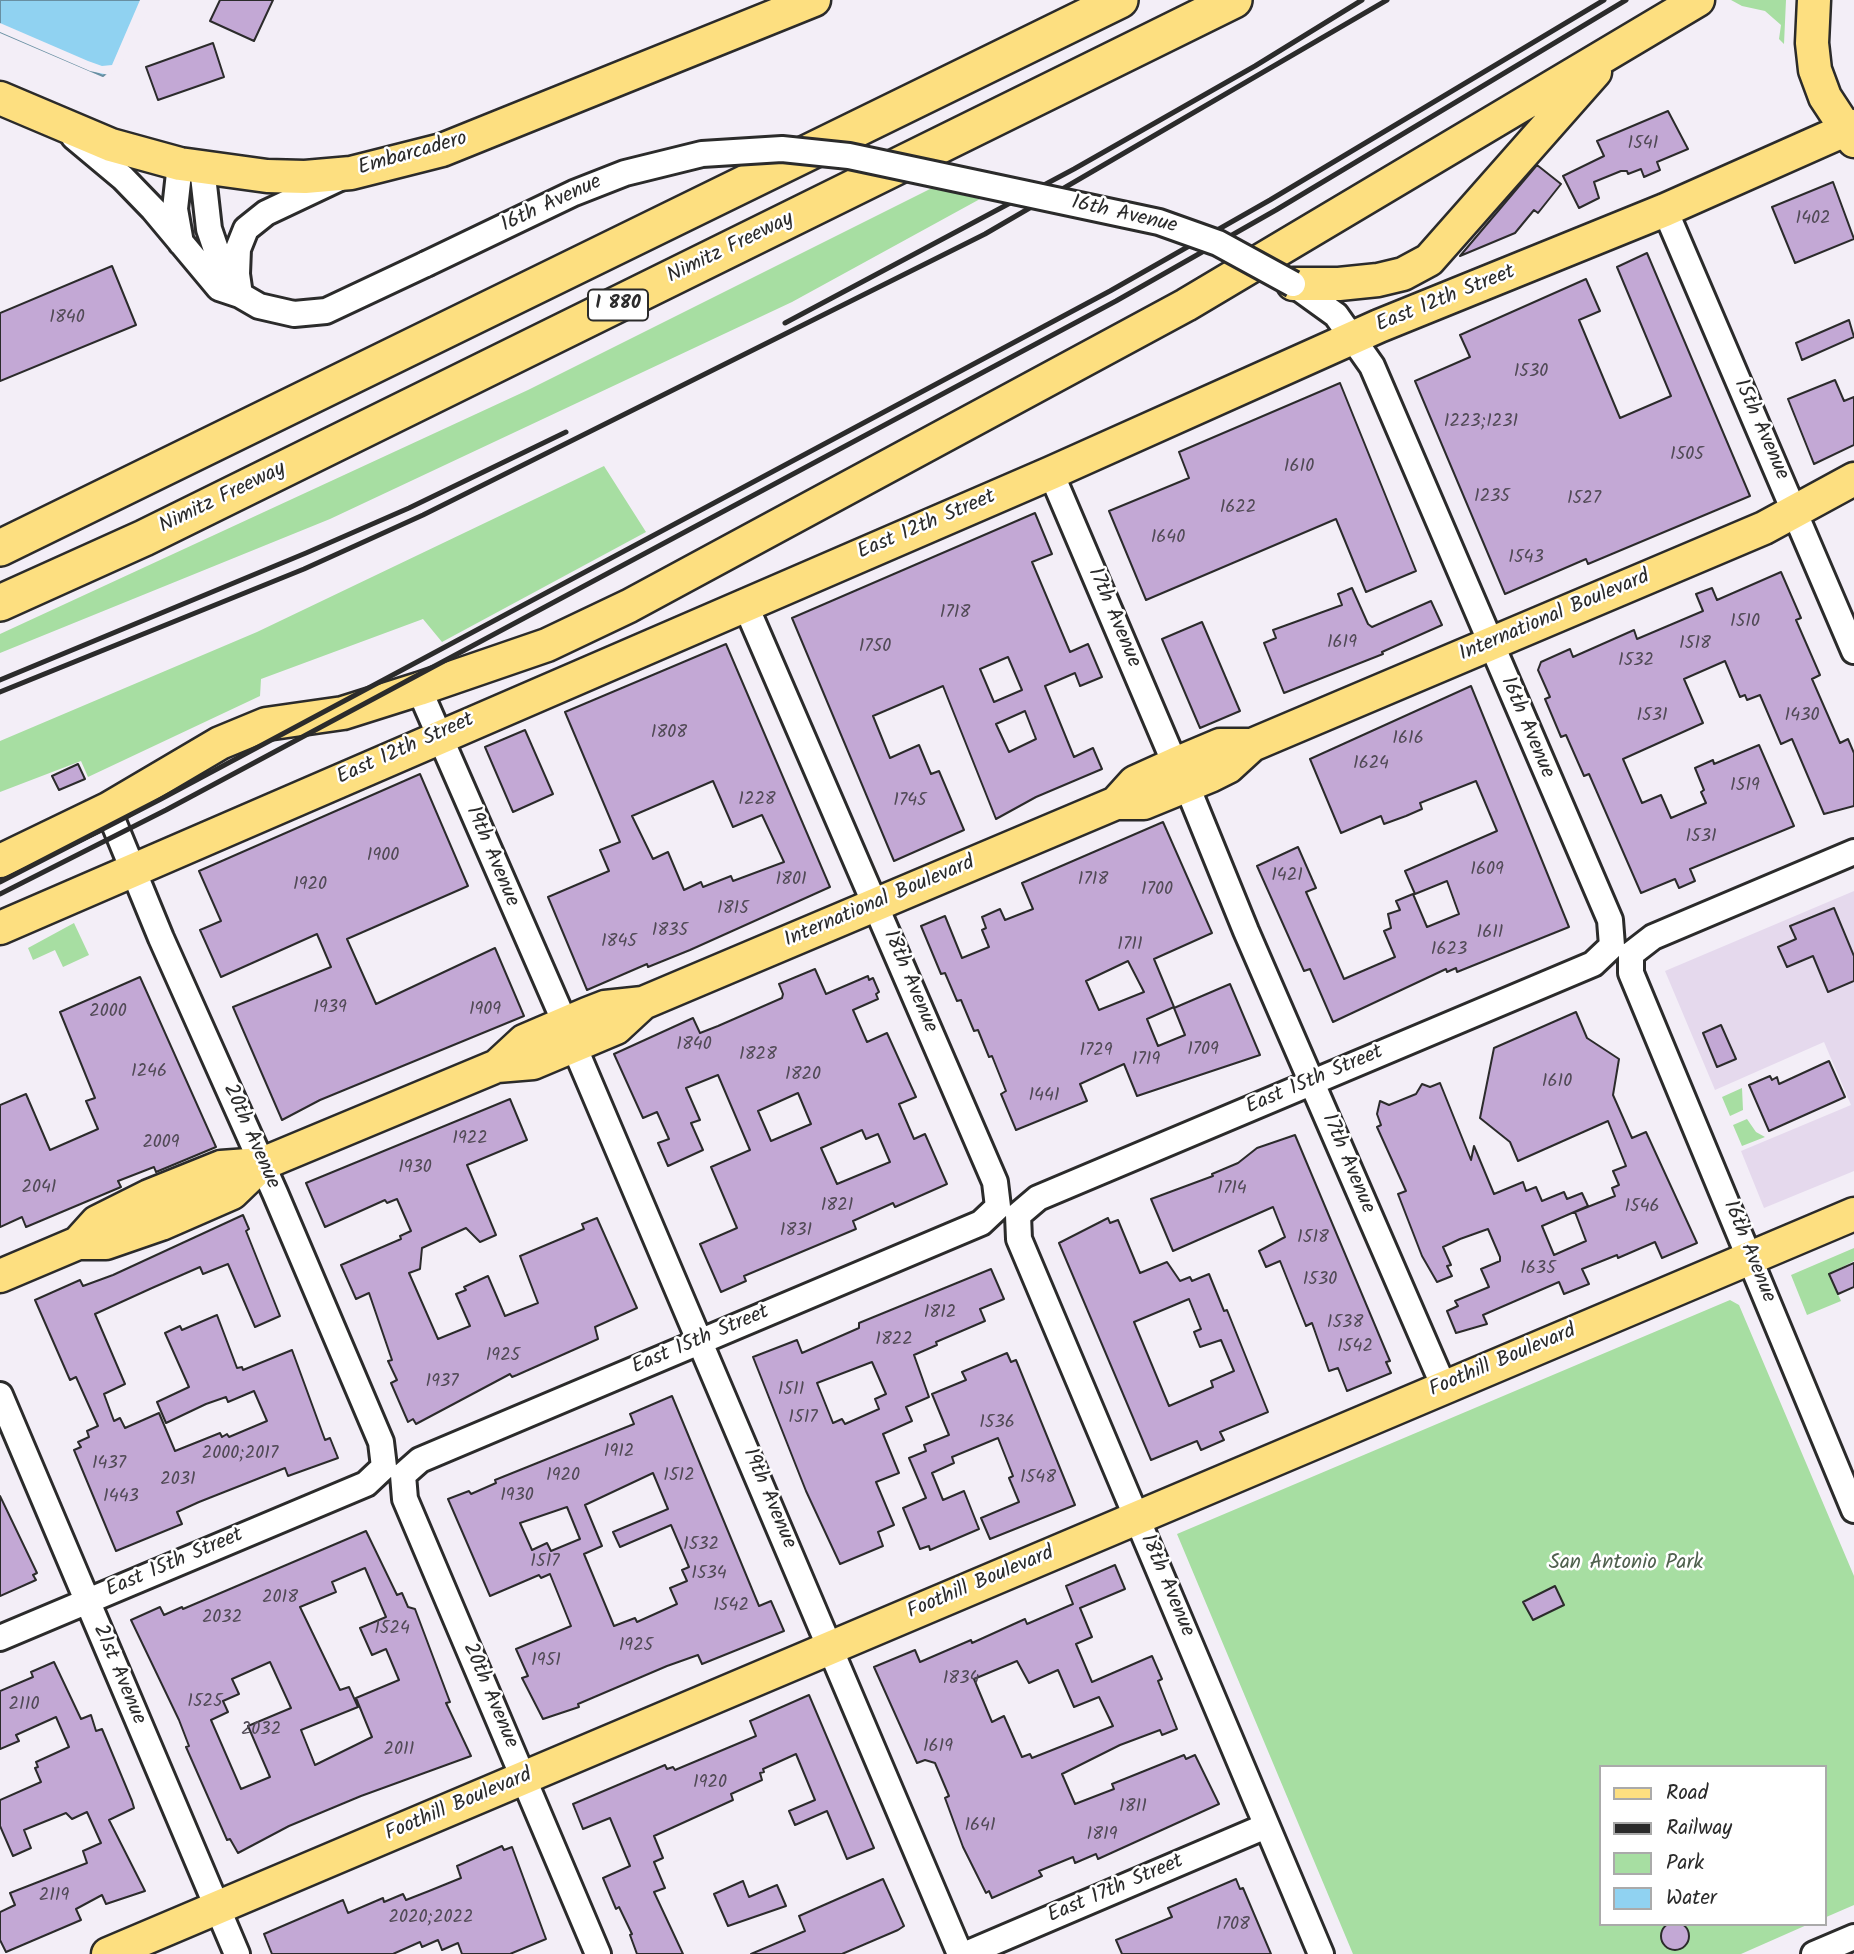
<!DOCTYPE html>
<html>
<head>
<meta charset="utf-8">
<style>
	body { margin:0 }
	#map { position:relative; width:1854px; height:1954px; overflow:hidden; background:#f3eef7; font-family:Kalam,sans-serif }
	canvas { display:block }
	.legend { position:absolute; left:1599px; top:1765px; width:228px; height:161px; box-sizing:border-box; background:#fff; border:2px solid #aaa; margin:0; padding:9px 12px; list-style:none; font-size:21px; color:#2b2b2b }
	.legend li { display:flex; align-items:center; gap:14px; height:35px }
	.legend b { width:35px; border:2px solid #aaa }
</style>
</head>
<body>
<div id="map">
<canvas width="1854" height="1954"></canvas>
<ul class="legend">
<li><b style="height:9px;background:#fddf80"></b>Road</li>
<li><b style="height:9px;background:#2b2b2b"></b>Railway</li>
<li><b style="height:19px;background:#a7dea2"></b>Park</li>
<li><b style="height:19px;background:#90d2f1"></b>Water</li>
</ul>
</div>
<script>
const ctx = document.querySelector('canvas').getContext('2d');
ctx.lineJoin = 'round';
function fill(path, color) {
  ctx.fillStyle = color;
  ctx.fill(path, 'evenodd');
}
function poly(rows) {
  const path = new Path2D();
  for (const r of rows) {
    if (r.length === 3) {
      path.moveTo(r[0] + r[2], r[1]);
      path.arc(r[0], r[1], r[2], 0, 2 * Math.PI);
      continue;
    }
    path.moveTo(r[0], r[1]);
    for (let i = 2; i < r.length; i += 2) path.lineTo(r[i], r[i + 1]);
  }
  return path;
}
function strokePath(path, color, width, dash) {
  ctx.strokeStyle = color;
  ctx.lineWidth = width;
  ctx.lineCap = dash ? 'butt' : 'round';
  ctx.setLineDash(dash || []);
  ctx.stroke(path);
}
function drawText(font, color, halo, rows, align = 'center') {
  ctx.font = font + ' Kalam,sans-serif';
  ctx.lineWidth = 5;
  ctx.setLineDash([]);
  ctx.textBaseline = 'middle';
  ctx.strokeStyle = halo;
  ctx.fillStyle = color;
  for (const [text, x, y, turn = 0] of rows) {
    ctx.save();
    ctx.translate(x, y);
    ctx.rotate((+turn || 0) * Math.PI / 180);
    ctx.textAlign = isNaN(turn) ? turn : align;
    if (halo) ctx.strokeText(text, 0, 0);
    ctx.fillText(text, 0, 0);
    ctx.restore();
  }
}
const built = poly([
	[1854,891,1854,1171,1764,1208,1741,1151,1851,1105,1824,1042,1715,1090,1665,971]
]);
const green = poly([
	[1731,0,1786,0,1784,44,1779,39,1781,25,1765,11,1742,6],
	[932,188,980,199,792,302,330,519,0,653,0,634,528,390],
	[604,466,646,532,442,642,423,619,261,679,260,696,88,777,81,761,0,792,0,741,257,632],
	[74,923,89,955,63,967,55,950,33,960,28,948],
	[1742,1088,1743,1110,1730,1116,1722,1097],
	[1747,1119,1756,1132,1765,1137,1742,1146,1733,1125],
	[1854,1248,1854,1261,1829,1274,1841,1301,1807,1315,1791,1275],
	[1730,1300,1739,1305,1854,1576,1854,1905,1824,1918,1824,1767,1600,1767,1600,1924,1809,1924,1741,1954,1353,1954,1177,1534]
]);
const water = poly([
	[0,0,149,0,115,66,103,76,0,32,0,0]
]);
const pier = poly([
	[140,0,152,0,133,45,118,69,109,75,90,71,0,32,0,23,88,61,102,66,112,65]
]);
const building = poly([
	[220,0,273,0,254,41,210,21,220,0],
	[213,43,224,77,158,100,146,67,213,43],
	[1668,111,1688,149,1657,162,1660,170,1644,177,1641,169,1628,174,1627,171,1621,171,1594,182,1599,198,1579,208,1563,176,1604,156,1597,141,1668,111],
	[1537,165,1561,184,1538,213,1534,210,1515,233,1460,256,1537,165],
	[1833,182,1854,239,1795,263,1772,207,1833,182],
	[1647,253,1750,496,1588,564,1586,559,1505,594,1415,381,1470,357,1460,335,1586,279,1600,311,1579,320,1620,418,1671,396,1617,267,1647,253],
	[112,266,136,325,0,381,0,313,112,266],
	[1849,320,1854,337,1802,360,1796,343,1849,320],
	[1835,380,1844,401,1854,397,1854,445,1814,464,1788,399,1835,380],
	[1340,383,1416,571,1366,592,1336,519,1146,600,1109,511,1189,478,1179,452,1340,383],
	[1035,513,1052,554,1032,562,1070,652,1088,644,1102,677,1080,686,1075,673,1045,686,1074,757,1093,748,1102,769,1036,797,996,819,943,686,873,716,890,758,919,745,931,774,939,771,964,830,894,861,792,618,1035,513],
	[1008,657,1022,690,994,702,980,669,1008,657],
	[1025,711,1036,739,1009,752,996,724,1025,711],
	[1781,572,1801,618,1796,620,1820,675,1812,679,1840,743,1848,739,1854,753,1854,806,1824,814,1792,739,1781,744,1760,695,1747,700,1745,695,1740,697,1725,661,1684,679,1703,723,1623,759,1642,803,1661,795,1671,818,1706,803,1701,792,1704,790,1695,768,1713,760,1714,764,1759,745,1794,826,1690,869,1695,881,1679,888,1675,879,1641,893,1589,774,1584,776,1566,735,1561,737,1545,699,1550,697,1538,670,1541,662,1570,649,1573,657,1634,630,1637,639,1703,611,1696,594,1712,588,1717,600,1781,572],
	[1352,588,1368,624,1372,627,1431,601,1442,625,1382,652,1383,654,1284,693,1264,643,1276,638,1273,630,1342,605,1338,594,1352,588],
	[1202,622,1240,711,1200,728,1162,639,1202,622],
	[726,644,830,887,690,950,648,967,647,964,587,990,548,897,609,871,600,850,620,842,565,712,726,644],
	[713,781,733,827,762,815,784,862,733,881,731,876,703,887,701,882,684,890,668,852,653,859,632,816,713,781],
	[1471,686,1569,927,1457,972,1456,968,1447,972,1446,969,1333,1022,1310,969,1304,971,1257,866,1298,847,1316,888,1306,892,1344,979,1395,957,1384,931,1391,928,1388,914,1400,910,1396,901,1413,894,1427,927,1459,914,1447,881,1415,894,1405,871,1497,831,1476,781,1420,803,1422,809,1406,816,1384,824,1381,816,1341,833,1310,759,1471,686],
	[525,730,553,794,513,812,485,747,525,730],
	[78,764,85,779,59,790,52,776,78,764],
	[420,774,468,886,347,939,376,1004,495,948,524,1016,320,1100,282,1120,233,1007,331,967,317,934,221,977,200,930,221,921,199,871,420,774],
	[1163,822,1212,933,1154,959,1174,1007,1147,1019,1158,1046,1185,1035,1174,1008,1230,984,1260,1055,1137,1096,1124,1064,1080,1084,1087,1101,1016,1130,1001,1094,1006,1091,992,1056,989,1057,978,1030,974,1031,961,1000,957,1001,945,973,941,974,921,926,945,916,962,958,989,947,982,930,986,928,982,917,1000,909,1005,920,1033,909,1022,883,1163,822],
	[1128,961,1144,992,1099,1010,1086,981,1128,961],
	[1834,908,1854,956,1854,981,1828,992,1813,956,1787,967,1778,947,1796,939,1790,926,1834,908],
	[815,969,826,994,868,976,869,980,873,978,879,992,876,994,878,999,853,1010,867,1042,887,1033,916,1097,899,1104,914,1139,925,1134,947,1184,895,1207,893,1203,853,1221,856,1229,744,1276,746,1281,721,1292,700,1244,737,1228,711,1167,750,1150,718,1075,686,1088,700,1120,691,1123,703,1150,668,1166,658,1143,669,1139,657,1112,643,1118,614,1054,693,1018,700,1033,718,1026,782,998,783,994,779,984,815,969],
	[798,1093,811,1124,771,1141,758,1111,798,1093],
	[862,1130,866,1139,878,1134,890,1162,837,1184,821,1148,862,1130],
	[140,977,216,1147,156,1172,154,1167,118,1181,121,1187,26,1227,22,1217,0,1227,0,1105,26,1094,50,1150,98,1129,86,1101,95,1098,60,1012,140,977],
	[1576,1012,1587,1038,1619,1059,1613,1095,1632,1138,1646,1132,1697,1243,1662,1258,1655,1242,1618,1258,1617,1255,1582,1269,1589,1284,1564,1294,1559,1282,1483,1315,1487,1324,1456,1333,1447,1311,1458,1306,1455,1301,1489,1287,1481,1269,1500,1261,1500,1257,1488,1229,1460,1239,1443,1247,1451,1265,1447,1266,1452,1276,1437,1282,1422,1256,1398,1194,1406,1191,1377,1127,1381,1125,1377,1114,1380,1101,1389,1105,1416,1094,1422,1084,1430,1087,1440,1083,1471,1160,1474,1146,1494,1194,1523,1182,1526,1191,1536,1187,1542,1201,1564,1192,1567,1199,1582,1193,1588,1206,1542,1226,1554,1255,1586,1241,1575,1212,1615,1196,1612,1188,1619,1185,1613,1171,1626,1166,1608,1121,1518,1161,1510,1142,1480,1118,1494,1048,1576,1012],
	[1721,1025,1736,1059,1717,1067,1703,1033,1721,1025],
	[1829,1061,1845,1097,1769,1131,1749,1085,1770,1076,1772,1080,1777,1077,1779,1084,1829,1061],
	[510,1099,527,1140,467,1165,496,1235,480,1242,466,1228,422,1248,420,1269,409,1273,438,1339,470,1326,456,1294,466,1290,464,1287,488,1276,505,1316,538,1303,520,1256,584,1229,582,1224,597,1218,637,1308,595,1327,598,1339,517,1375,512,1377,510,1374,416,1424,413,1419,408,1422,391,1383,397,1380,388,1361,392,1360,369,1293,356,1299,341,1265,401,1239,400,1236,411,1231,397,1199,387,1203,385,1200,325,1227,306,1183,510,1099],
	[1295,1135,1390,1361,1386,1362,1391,1373,1347,1391,1338,1368,1329,1371,1312,1323,1306,1326,1280,1261,1266,1267,1259,1251,1285,1237,1273,1207,1173,1251,1151,1199,1213,1176,1212,1174,1238,1163,1257,1148,1295,1135],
	[243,1215,249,1229,246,1231,280,1316,255,1327,228,1264,203,1274,200,1267,152,1288,95,1314,125,1384,104,1394,114,1421,120,1418,125,1428,159,1413,175,1451,220,1433,222,1437,227,1434,229,1437,267,1421,254,1391,228,1402,226,1397,206,1404,166,1423,157,1402,189,1387,165,1333,180,1326,182,1330,217,1315,237,1368,242,1367,243,1370,292,1350,325,1440,330,1438,338,1458,288,1476,285,1468,199,1502,177,1512,182,1524,116,1551,74,1450,81,1447,78,1442,89,1437,87,1431,98,1426,76,1377,70,1380,35,1300,80,1280,83,1286,113,1275,243,1215],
	[1108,1218,1110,1223,1118,1220,1140,1273,1167,1262,1180,1281,1190,1277,1192,1281,1209,1274,1224,1311,1227,1310,1268,1412,1220,1432,1224,1440,1201,1450,1197,1441,1151,1460,1059,1243,1108,1218],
	[1189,1299,1201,1329,1194,1332,1200,1347,1221,1340,1234,1371,1211,1381,1213,1387,1169,1406,1134,1322,1189,1299],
	[1854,1263,1854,1287,1838,1294,1829,1274,1854,1263],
	[991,1269,1004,1299,980,1309,985,1321,936,1342,937,1345,914,1355,929,1397,906,1407,912,1421,883,1434,899,1473,876,1482,894,1525,878,1532,883,1546,840,1564,806,1491,753,1357,797,1340,802,1353,859,1328,859,1323,991,1269],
	[872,1362,886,1394,875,1399,879,1409,845,1424,842,1419,833,1423,817,1383,872,1362],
	[1007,1353,1011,1362,1016,1360,1075,1505,990,1539,981,1518,1019,1502,1009,1478,1013,1476,998,1438,952,1457,954,1463,932,1473,943,1500,964,1491,979,1529,930,1550,929,1546,920,1549,903,1508,926,1498,909,1458,926,1451,924,1445,949,1435,932,1394,966,1380,962,1372,1007,1353],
	[672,1396,759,1606,771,1601,784,1631,702,1664,698,1655,667,1666,578,1704,579,1707,543,1719,522,1678,528,1676,516,1649,571,1626,550,1574,541,1578,539,1575,490,1596,448,1499,469,1491,471,1494,496,1483,495,1480,634,1424,630,1414,672,1396],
	[653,1473,668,1509,613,1532,620,1547,671,1525,689,1567,682,1570,687,1581,670,1588,677,1604,637,1622,635,1618,614,1626,584,1554,602,1546,585,1505,653,1473],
	[567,1507,580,1539,551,1551,547,1543,532,1550,520,1523,567,1507],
	[0,1496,37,1573,33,1575,36,1580,0,1596,0,1496],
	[366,1531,397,1595,402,1593,408,1607,415,1609,450,1702,446,1703,471,1756,361,1796,289,1826,238,1853,230,1839,227,1840,186,1747,189,1746,179,1720,131,1620,160,1607,164,1615,182,1607,183,1609,366,1531],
	[365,1568,386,1617,360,1628,372,1655,386,1649,399,1680,356,1698,372,1737,315,1765,301,1730,358,1707,349,1687,340,1690,300,1607,336,1592,332,1582,365,1568],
	[270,1662,291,1708,248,1726,270,1777,241,1789,211,1720,228,1712,223,1701,239,1694,232,1679,270,1662],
	[1115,1565,1125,1589,1080,1608,1092,1637,1076,1644,1092,1682,1152,1656,1162,1679,1158,1681,1177,1729,1162,1735,1160,1730,1120,1745,1062,1774,1075,1804,1114,1789,1112,1784,1184,1755,1186,1759,1195,1755,1219,1804,1098,1859,1096,1854,1075,1863,1073,1857,1039,1871,1042,1876,992,1898,989,1891,986,1893,963,1847,945,1798,949,1796,935,1763,925,1760,917,1763,874,1667,915,1650,920,1662,971,1640,972,1643,1025,1619,1027,1624,1073,1604,1066,1586,1115,1565],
	[1017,1661,1029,1683,1058,1670,1074,1707,1099,1697,1113,1726,1032,1758,1030,1754,1022,1757,1004,1716,992,1722,974,1679,1017,1661],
	[1555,1586,1564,1605,1533,1620,1523,1602,1555,1586],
	[54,1662,81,1719,91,1715,96,1731,102,1729,132,1801,134,1808,109,1820,145,1891,106,1904,102,1895,76,1909,81,1920,6,1952,0,1940,0,1912,15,1905,10,1893,87,1863,83,1851,101,1843,87,1812,72,1819,66,1813,24,1830,31,1848,13,1856,0,1826,0,1800,41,1782,35,1768,38,1767,36,1762,69,1747,56,1717,16,1735,19,1741,0,1749,0,1691,33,1677,31,1672,54,1662],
	[809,1695,874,1848,847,1859,827,1811,795,1825,789,1811,815,1800,796,1754,763,1769,764,1772,760,1773,762,1780,731,1794,733,1800,654,1836,663,1858,654,1862,665,1888,654,1892,683,1954,637,1954,630,1935,632,1934,619,1907,616,1909,603,1878,630,1866,610,1818,583,1829,573,1804,665,1765,667,1769,673,1767,675,1770,756,1736,750,1721,809,1695],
	[502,1846,504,1850,512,1847,546,1939,510,1954,462,1954,458,1943,442,1950,438,1940,422,1947,420,1942,393,1954,272,1954,264,1934,343,1900,348,1913,383,1898,384,1902,403,1894,406,1900,429,1891,461,1878,457,1866,502,1846],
	[883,1879,904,1926,898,1930,842,1954,751,1954,805,1931,799,1916,883,1879],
	[1236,1879,1240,1889,1243,1888,1271,1954,1122,1954,1116,1940,1172,1917,1168,1908,1236,1879],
	[743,1881,749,1897,777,1885,786,1906,728,1926,714,1894,743,1881],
	[1675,1936,14]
]);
const minor = poly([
	[74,137,123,178,153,209,219,288,240,295,259,306,294,314,326,311,426,264],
	[180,164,175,209,181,243],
	[202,167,209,229,222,267,236,288],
	[1665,210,1854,651],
	[1293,284,1336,315,1372,366,1610,920,1612,946,1593,964,1038,1198,1018,1215,1019,1239,1321,1954],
	[240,295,237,274,238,249,246,229,266,213,340,178],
	[1051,473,1175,764],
	[419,689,565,1023],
	[1187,786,1246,931,1444,1387],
	[1854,852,1653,937,1631,954,1631,973,1854,1510],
	[574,1046,960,1954],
	[0,1395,237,1954],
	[0,1638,366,1484,384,1467,381,1442,275,1193,161,938,108,809],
	[598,1954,405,1499,403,1475,420,1460,981,1223,998,1207,995,1182,745,604],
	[966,1954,1266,1826],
	[1814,1954,1854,1937]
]);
const major = poly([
	[1814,0,1812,43,1815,70,1825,97,1854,141],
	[0,98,111,145,180,164,267,176,305,177,351,173,442,150,814,0],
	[1293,284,1339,284,1378,280,1403,274,1429,260,1595,72],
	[1116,803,1135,782,1175,764,1220,745,1252,745],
	[0,861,108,809,220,743,266,724,343,713,419,689,547,645,629,606,1186,305,1698,0],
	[0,928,1051,473,1379,326,1665,210,1854,126],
	[497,1066,524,1041,587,1014,605,1007,643,1003,1116,803,1144,803,1210,776,1228,767,1252,745,1764,528,1854,479],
	[78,1243,97,1222,149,1196,221,1167,262,1164,497,1066,533,1063,616,1028,643,1003],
	[0,1276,78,1243,106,1243,161,1224,232,1193,262,1164],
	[108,1954,1854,1214]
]);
const highway = poly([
	[0,548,1120,0],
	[0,603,144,538,1234,0]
]);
const rail = poly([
	[785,323,1074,169,1255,66,1362,0],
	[0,680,306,553,409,508,566,432],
	[0,692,304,569,423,515,985,234,1387,0],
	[0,882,161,799,1110,291,1270,200,1604,0],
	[0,894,166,810,1116,301,1276,210,1626,0]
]);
const minorBridge = poly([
	[426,264,574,193,625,173,702,154,782,149,849,156,1159,222,1218,243,1293,284]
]);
const numberNames = [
	["1541",1643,145],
	["1402",1813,220],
	["1840",67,319],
	["1530",1531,373],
	["1223;1231",1481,423],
	["1505",1687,456],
	["1610",1299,468],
	["1235",1492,498],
	["1527",1584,500],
	["1622",1238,509],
	["1640",1168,539],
	["1543",1526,559],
	["1718",955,614],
	["1510",1745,623],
	["1619",1342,644],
	["1518",1695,645],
	["1750",875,648],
	["1532",1636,662],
	["1531",1652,717],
	["1430",1802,717],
	["1808",669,734],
	["1616",1408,740],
	["1624",1371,765],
	["1519",1745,787],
	["1228",757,801],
	["1745",910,802],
	["1531",1701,838],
	["1900",383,857],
	["1609",1487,871],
	["1421",1287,877],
	["1801",791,881],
	["1718",1093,881],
	["1920",310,886],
	["1700",1157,891],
	["1815",733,910],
	["1835",670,932],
	["1611",1490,934],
	["1845",619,943],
	["1711",1130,946],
	["1623",1449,951],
	["1939",330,1009],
	["1909",485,1011],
	["2000",108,1013],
	["1840",694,1046],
	["1709",1203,1051],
	["1729",1096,1052],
	["1828",758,1056],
	["1719",1146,1061],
	["1246",149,1073],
	["1820",803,1076],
	["1610",1557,1083],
	["1441",1044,1097],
	["1922",470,1140],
	["2009",161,1144],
	["1930",415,1169],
	["2041",39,1189],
	["1714",1232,1190],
	["1821",837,1207],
	["1546",1642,1208],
	["1831",796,1232],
	["1518",1313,1239],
	["1635",1538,1270],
	["1530",1320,1281],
	["1812",940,1314],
	["1538",1345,1324],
	["1822",894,1341],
	["1542",1355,1348],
	["1925",503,1357],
	["1937",442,1383],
	["1511",791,1391],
	["1517",803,1419],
	["1536",997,1424],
	["1912",619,1453],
	["2000;2017",240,1455],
	["1437",109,1465],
	["1920",563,1477],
	["1512",679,1477],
	["1548",1038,1479],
	["2031",178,1481],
	["1930",517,1497],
	["1443",121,1498],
	["1532",701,1546],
	["1517",545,1563],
	["1534",709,1575],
	["2018",280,1599],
	["1542",731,1607],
	["2032",222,1619],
	["1524",392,1630],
	["1925",636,1647],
	["1951",546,1662],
	["1834",961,1680],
	["1525",205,1703],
	["2110",24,1706],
	["2032",261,1731],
	["1619",938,1748],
	["2011",399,1751],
	["1920",710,1784],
	["1811",1133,1808],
	["1641",980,1827],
	["1819",1102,1836],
	["2119",54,1897],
	["2020;2022",431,1919],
	["1708",1233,1926]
];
const shields = [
	[618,305,60]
];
const shieldNames = [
	["I 880",618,305]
];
const streetNames = [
	["Embarcadero",413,155,-16],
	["16th Avenue",552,205,-25],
	["16th Avenue",1124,216,13],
	["Nimitz Freeway",731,249,-26],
	["East 12th Street",1446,300,-22],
	["15th Avenue",1760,430,66],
	["Nimitz Freeway",223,499,-26],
	["East 12th Street",927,526,-23],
	["International Boulevard",1555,617,-23],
	["17th Avenue",1113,618,67],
	["16th Avenue",1526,728,67],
	["East 12th Street",406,750,-24],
	["19th Avenue",491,857,67],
	["International Boulevard",880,903,-23],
	["18th Avenue",909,982,67],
	["East 15th Street",1315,1081,-23],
	["20th Avenue",250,1137,66],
	["17th Avenue",1347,1164,67],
	["16th Avenue",1748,1252,68],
	["East 15th Street",701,1341,-23],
	["Foothill Boulevard",1503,1362,-23],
	["19th Avenue",768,1499,67],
	["East 15th Street",175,1564,-23],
	["Foothill Boulevard",981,1584,-23],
	["18th Avenue",1166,1586,67],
	["21st Avenue",118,1675,67],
	["20th Avenue",489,1696,67],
	["Foothill Boulevard",459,1806,-23],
	["East 17th Street",1116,1890,-23]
];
const parkNames = [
	["San Antonio Park",1626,1564]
];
fill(built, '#e5d9ed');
fill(green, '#a7dea2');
fill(water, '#90d2f1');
strokePath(water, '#688fa2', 2);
fill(pier, '#f3eef7');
fill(building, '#c3a8d5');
strokePath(building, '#2b2b2b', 2);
strokePath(minor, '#2b2b2b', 30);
strokePath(major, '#2b2b2b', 37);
strokePath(highway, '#2b2b2b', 40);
strokePath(minor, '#fff', 24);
strokePath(major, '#fddf80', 32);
strokePath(highway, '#fddf80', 35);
strokePath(rail, '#2b2b2b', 5);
strokePath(minorBridge, '#2b2b2b', 30, []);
strokePath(minorBridge, '#fff', 24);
drawText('18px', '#514a56', null, numberNames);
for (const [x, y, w] of shields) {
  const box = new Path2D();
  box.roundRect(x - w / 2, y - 15.5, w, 31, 5);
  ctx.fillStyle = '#fff';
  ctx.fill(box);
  strokePath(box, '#2b2b2b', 2);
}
drawText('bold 19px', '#2b2b2b', null, shieldNames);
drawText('21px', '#2b2b2b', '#fff', streetNames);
drawText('21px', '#50614f', '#fff', parkNames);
</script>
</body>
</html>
